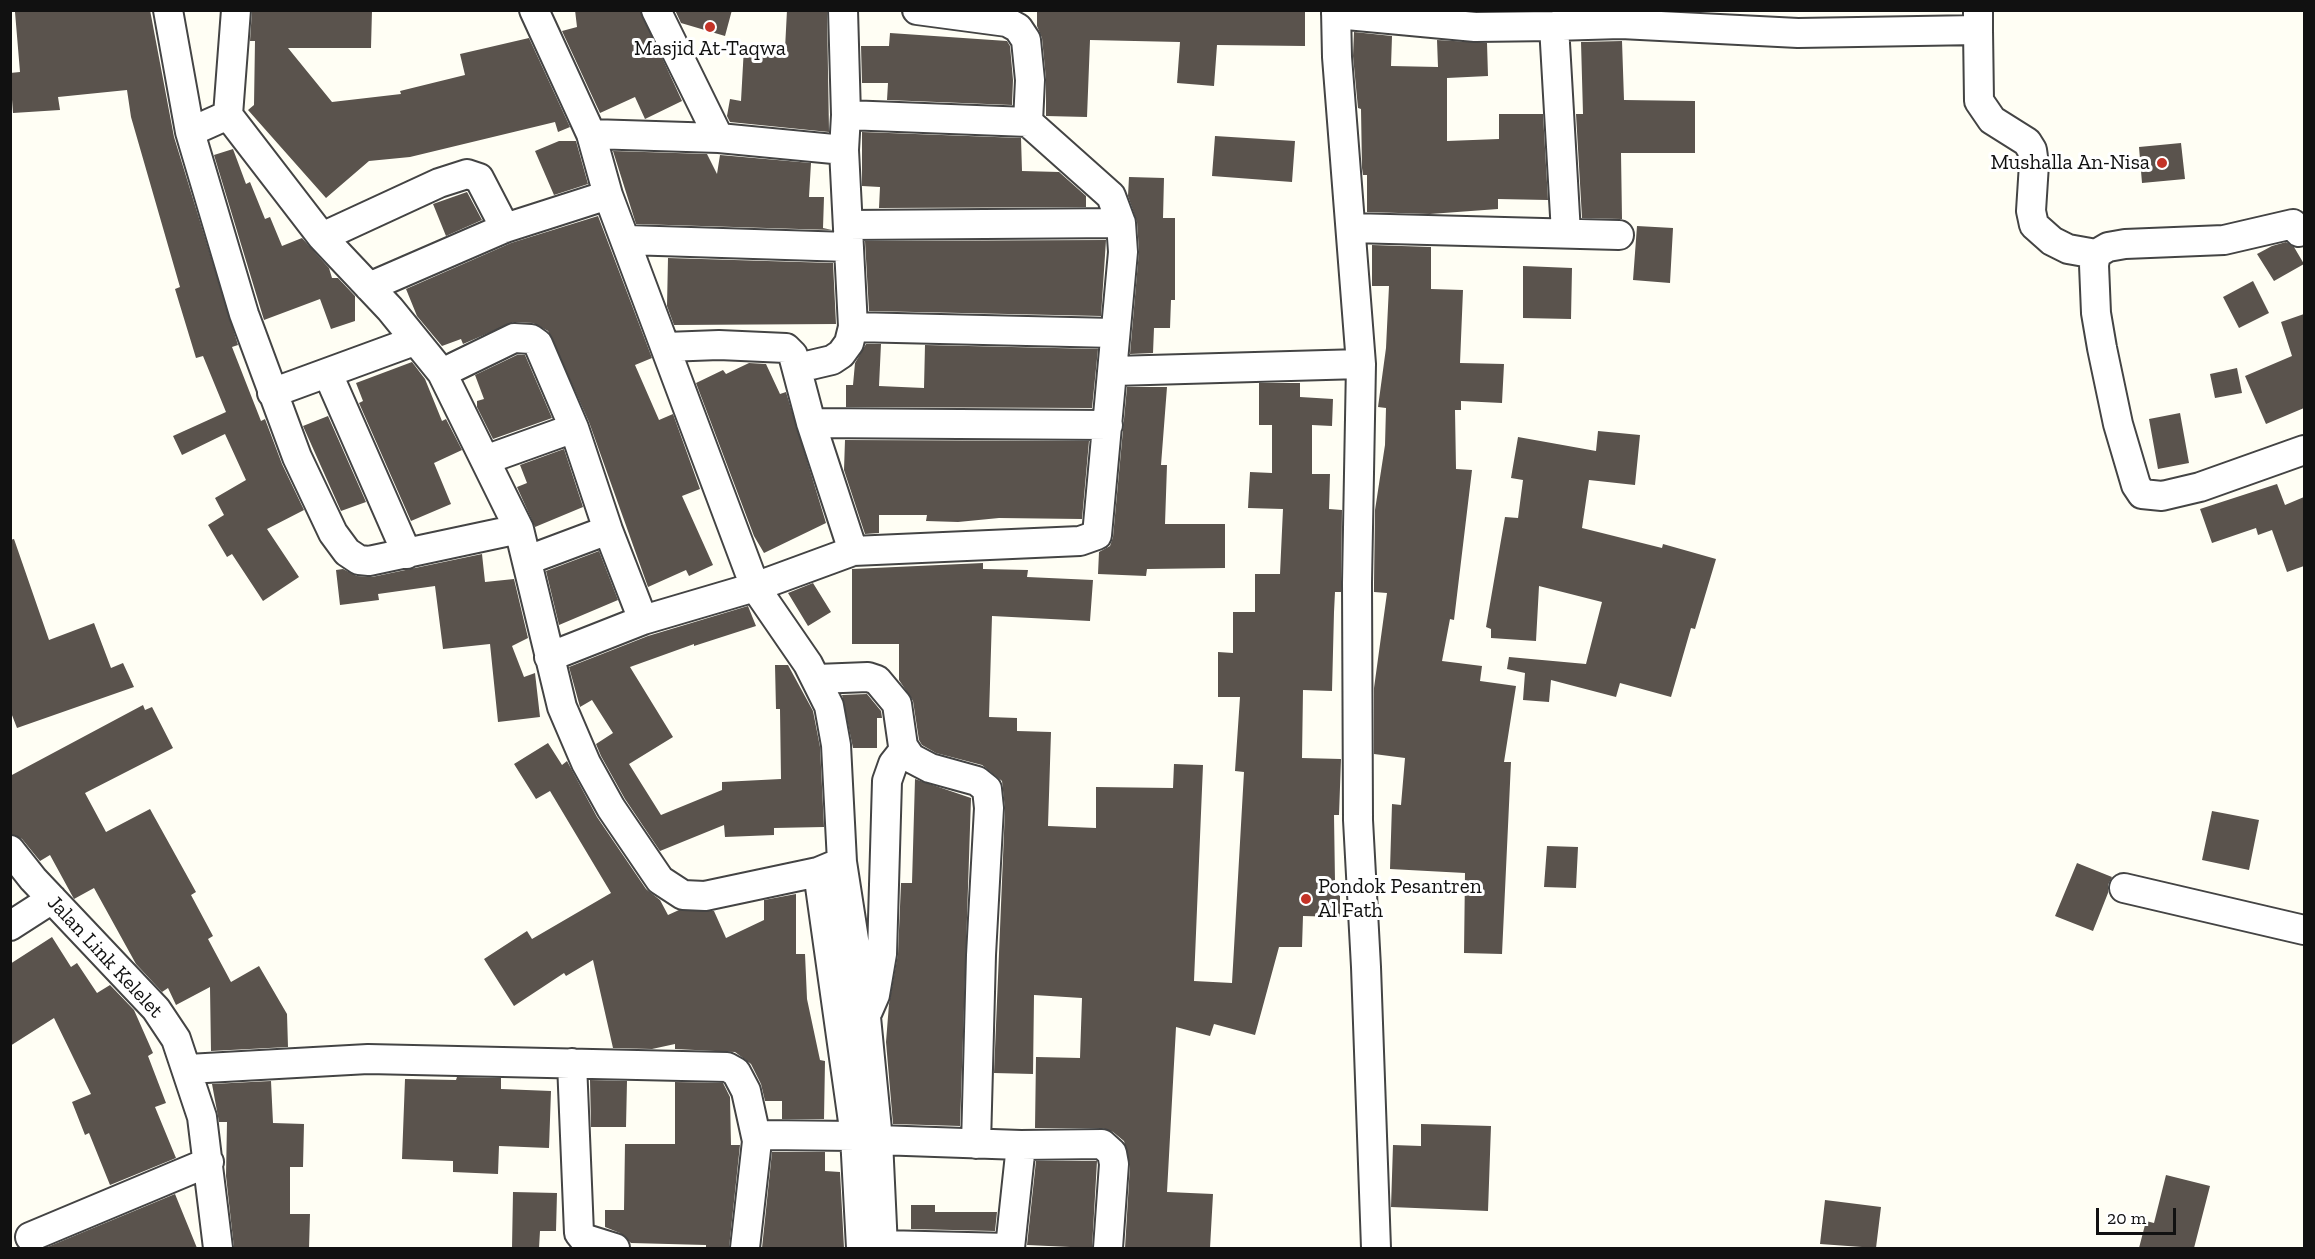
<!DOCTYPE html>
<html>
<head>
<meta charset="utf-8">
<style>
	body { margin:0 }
	#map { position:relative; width:2315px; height:1259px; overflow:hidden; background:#fffef4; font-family:"Zilla Slab",serif }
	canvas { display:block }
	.frame { position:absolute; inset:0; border:12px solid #111; pointer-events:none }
	.scale { position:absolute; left:2096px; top:1208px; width:80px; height:27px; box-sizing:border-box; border:3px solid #111; border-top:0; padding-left:8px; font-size:18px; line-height:21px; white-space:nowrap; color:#111; -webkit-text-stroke:4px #fff; paint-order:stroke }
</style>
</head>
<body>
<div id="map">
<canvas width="2315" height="1259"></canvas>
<div class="frame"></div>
<div class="scale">20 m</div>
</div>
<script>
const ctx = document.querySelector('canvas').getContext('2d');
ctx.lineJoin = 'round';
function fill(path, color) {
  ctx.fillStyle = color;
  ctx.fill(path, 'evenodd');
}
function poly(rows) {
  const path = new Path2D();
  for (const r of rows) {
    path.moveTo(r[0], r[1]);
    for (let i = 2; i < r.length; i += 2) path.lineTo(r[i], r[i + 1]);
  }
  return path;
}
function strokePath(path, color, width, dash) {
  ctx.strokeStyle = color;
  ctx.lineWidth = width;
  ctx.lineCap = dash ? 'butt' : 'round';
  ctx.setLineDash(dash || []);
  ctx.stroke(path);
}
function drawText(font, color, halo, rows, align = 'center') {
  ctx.font = font + ' "Zilla Slab",serif';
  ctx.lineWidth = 6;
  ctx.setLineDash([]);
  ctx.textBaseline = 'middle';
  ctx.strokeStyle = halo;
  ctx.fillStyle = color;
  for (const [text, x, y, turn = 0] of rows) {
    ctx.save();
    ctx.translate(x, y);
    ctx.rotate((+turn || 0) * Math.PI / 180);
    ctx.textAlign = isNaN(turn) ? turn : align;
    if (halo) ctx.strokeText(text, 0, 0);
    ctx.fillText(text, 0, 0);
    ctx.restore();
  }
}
const building = poly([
	[150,10,174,137,238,345,232,347,261,421,265,419,282,464,304,510,267,529,299,577,263,601,232,554,227,557,208,525,224,515,215,498,246,480,225,434,182,455,173,436,226,412,203,356,196,358,175,289,180,287,131,117,127,90,58,97,60,110,13,113,10,73,20,72,15,12],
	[252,10,372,10,371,48,288,48,332,102,401,94,400,91,465,75,460,54,529,38,570,127,558,132,555,122,410,157,369,161,326,198,248,110,254,105,255,41,250,41],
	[575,10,640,10,682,101,645,119,635,97,600,113,562,31,577,27],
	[675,10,732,10,725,36,681,23],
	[787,10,827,10,829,132,730,122,727,116,730,99,741,101,744,47,785,49],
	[1037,10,1305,10,1305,46,1217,45,1214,86,1177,83,1180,42,1090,40,1087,117,1046,116,1046,79,1042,38,1037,26],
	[1354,32,1392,36,1391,66,1438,67,1437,40,1487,43,1488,76,1447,78,1447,141,1499,139,1499,114,1543,114,1548,200,1498,199,1498,209,1430,214,1367,212,1367,175,1363,175,1362,168,1361,109,1358,108,1353,56],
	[890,33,1007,41,1010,46,1013,80,1012,105,887,100,888,83,862,83,861,46,889,46],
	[1622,41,1624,100,1695,101,1695,153,1621,153,1622,219,1582,218,1576,114,1583,114,1581,42],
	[862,132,1021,138,1022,171,1059,172,1086,196,1086,207,879,208,880,187,862,186],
	[1215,136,1295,141,1292,182,1212,176],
	[559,141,576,141,588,184,554,195,535,151],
	[2181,143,2185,179,2142,183,2139,147],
	[233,149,246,184,250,182,265,219,270,217,282,246,302,238,329,268,332,278,338,278,355,296,355,321,331,329,320,299,264,320,214,155],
	[613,151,707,154,717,174,720,155,811,163,809,197,824,197,823,228,832,230,636,224],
	[1129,177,1164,178,1163,218,1175,218,1175,300,1171,300,1170,328,1154,328,1153,353,1130,354,1139,251,1137,222,1128,196],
	[467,192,482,220,446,236,433,204],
	[598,216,652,358,635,365,659,420,673,414,700,489,682,496,713,565,689,576,686,570,648,587,589,422,548,331,533,323,514,322,463,344,461,339,442,346,417,316,406,289,511,243],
	[1637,226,1673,228,1670,283,1633,280],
	[1106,240,1101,316,869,311,865,241],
	[2286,242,2294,247,2304,264,2274,281,2257,254,2272,246],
	[1372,245,1431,247,1431,289,1463,290,1460,363,1504,364,1502,403,1461,401,1461,410,1455,410,1456,469,1472,470,1454,620,1450,619,1442,661,1482,666,1480,681,1516,686,1504,762,1511,762,1502,954,1464,953,1465,873,1390,869,1392,804,1401,805,1405,758,1374,754,1374,688,1387,593,1374,592,1374,583,1375,510,1385,445,1386,408,1378,407,1386,348,1389,286,1372,286],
	[668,258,833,263,836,324,674,325,667,306],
	[1523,266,1572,268,1571,319,1523,318],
	[2253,281,2269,313,2239,328,2223,297],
	[2304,314,2304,408,2266,424,2245,376,2292,356,2281,322],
	[866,344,881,344,879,386,924,388,925,345,1098,349,1092,408,846,407,846,385,853,385,855,363],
	[517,355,525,355,552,418,493,439,477,407,477,401,484,399,475,375],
	[412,362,425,379,442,421,446,419,462,450,434,463,451,504,411,521,359,403,363,401,356,383],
	[749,363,766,364,780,394,786,392,826,523,764,553,754,536,696,383,723,370,726,374],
	[2237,368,2242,393,2215,398,2210,374],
	[1259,383,1300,383,1300,397,1333,399,1332,426,1312,425,1312,474,1330,474,1329,509,1342,510,1341,592,1335,592,1334,612,1332,691,1303,690,1302,758,1341,759,1339,815,1334,815,1335,882,1340,882,1340,917,1303,916,1302,947,1279,947,1255,1035,1214,1024,1210,1036,1176,1027,1167,1192,1213,1194,1210,1248,1125,1248,1130,1165,1124,1141,1113,1132,1102,1128,1035,1128,1036,1057,1080,1058,1082,998,1034,995,1033,1074,994,1073,1005,809,1002,781,982,765,936,753,922,745,919,740,913,701,899,680,899,644,852,644,852,569,983,563,983,569,1028,570,1027,577,1093,580,1090,621,992,616,989,717,1017,718,1017,731,1051,732,1048,826,1096,828,1096,787,1173,788,1174,764,1203,765,1194,981,1232,983,1244,772,1235,771,1240,697,1218,697,1218,652,1233,653,1233,612,1255,612,1255,574,1280,574,1283,509,1248,508,1250,472,1272,473,1272,425,1259,425],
	[1127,387,1167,387,1161,465,1167,465,1165,524,1225,524,1225,568,1147,569,1146,576,1098,574,1099,552,1110,546,1113,537],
	[2180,413,2189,463,2158,469,2149,419],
	[328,416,366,502,341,511,303,426],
	[1598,431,1640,435,1635,485,1589,480,1582,528,1662,548,1663,544,1716,559,1695,629,1691,628,1671,697,1620,683,1616,697,1551,680,1549,702,1523,700,1525,673,1507,669,1509,657,1586,664,1602,602,1539,586,1536,641,1491,638,1491,629,1486,627,1505,517,1518,518,1523,480,1511,478,1518,437,1596,451],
	[845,440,1089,441,1082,519,999,518,958,522,926,521,927,515,879,515,879,533,865,534,844,470],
	[564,449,583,507,535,527,517,487,527,483,520,465],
	[2277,484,2285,505,2304,497,2304,566,2287,572,2272,530,2258,535,2256,528,2212,543,2200,509],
	[14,539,49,640,94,623,111,668,123,663,134,687,17,728,10,710,10,540],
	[599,551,618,600,559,625,546,571],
	[482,554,485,582,514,579,528,638,512,646,524,677,535,673,540,717,498,722,490,644,443,649,435,586,378,594,379,600,340,605,336,570,343,569,357,576,372,577],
	[813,583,831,612,808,626,788,593],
	[748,606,756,626,694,646,694,644,630,667,673,737,629,764,661,815,722,790,722,782,781,779,780,709,776,709,775,665,788,665,813,711,820,747,824,827,774,828,774,835,725,837,724,825,660,851,625,799,601,756,596,744,613,733,592,700,580,707,569,667,648,636],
	[867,694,881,711,882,718,877,718,877,748,853,748,842,695],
	[143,705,145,710,152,707,173,748,85,793,106,832,150,809,196,892,191,895,213,936,208,939,231,982,259,966,287,1014,288,1047,211,1051,210,987,176,1005,168,988,162,992,136,964,94,888,74,899,50,855,40,861,22,839,10,834,10,776],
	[548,743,562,765,567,761,597,817,646,889,660,900,668,915,679,910,714,911,726,938,764,920,764,900,796,894,796,954,805,954,807,999,820,1060,825,1061,824,1119,782,1119,782,1101,765,1101,761,1084,751,1064,735,1052,675,1049,675,1044,652,1049,613,1048,593,960,566,976,564,973,514,1006,484,959,527,931,532,939,611,893,550,791,536,799,514,764],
	[915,779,971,798,960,1126,893,1124,886,1042,889,1004,898,954,901,883,912,883],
	[2212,811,2259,820,2249,870,2202,860],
	[1547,846,1578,847,1576,888,1544,887],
	[2077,863,2112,877,2108,885,2108,893,2093,931,2055,916],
	[52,937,71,967,77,963,97,993,110,985,134,1010,153,1053,148,1056,166,1103,155,1107,176,1158,110,1185,89,1133,85,1135,72,1102,91,1094,54,1018,10,1046,10,964],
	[457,1077,501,1078,501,1089,551,1091,549,1148,499,1146,498,1174,453,1172,453,1161,402,1159,405,1079,456,1080],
	[590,1080,627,1081,626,1127,591,1127],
	[271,1081,273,1123,304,1124,303,1167,290,1167,290,1214,310,1214,309,1248,234,1248,226,1176,227,1122,219,1122,212,1084],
	[675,1082,723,1083,730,1097,731,1145,740,1145,729,1248,706,1248,706,1245,631,1243,620,1233,605,1227,605,1210,624,1210,625,1144,675,1144],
	[1421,1124,1491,1126,1488,1211,1391,1207,1393,1145,1421,1146],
	[772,1152,825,1152,825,1171,840,1172,844,1248,762,1248],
	[1036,1161,1097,1161,1092,1248,1027,1245],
	[2166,1175,2210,1186,2194,1248,2139,1248,2146,1221,2154,1223],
	[513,1192,557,1193,556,1231,540,1231,539,1248,512,1248],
	[175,1194,197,1248,45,1248],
	[1825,1200,1881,1207,1876,1248,1820,1244],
	[911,1205,935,1205,935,1212,997,1212,995,1231,911,1229]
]);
const street = poly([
	[168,10,190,132],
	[236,10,228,115,322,237,390,309,442,373,519,529,562,707,586,763,611,808,660,880,683,895,705,896,818,872,842,862],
	[534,10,591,134,608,195,755,587,808,664,829,706,836,745,842,862,866,1017,878,1140,883,1248],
	[656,10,719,138],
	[917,10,1007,22,1018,28,1026,40,1030,80,1028,122],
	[1336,10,1337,57,1361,364,1357,583,1358,820,1366,967,1376,1248],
	[1336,14,1475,27,1554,26,1621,24,1621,10],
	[1621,24,1798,33,1978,30,1978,10],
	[1554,26,1566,233],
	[1978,30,1979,101,1992,120,2027,142,2032,150,2034,164,2031,211,2034,225,2052,241,2068,249,2096,254],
	[228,115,190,132,244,314,297,457,333,533,347,552,359,560,369,561,519,529],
	[591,134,719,138,844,150],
	[848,225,1121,223],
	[1351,228,1619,235],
	[2304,230,2299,232,2293,224,2224,240,2125,244,2108,247,2096,254,2094,265,2096,313,2102,348,2118,424,2136,485,2142,494,2162,496,2200,487,2304,450],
	[322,237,439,183,467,174,479,178,505,228],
	[627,240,849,247],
	[369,287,505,228,608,195],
	[853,327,1114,333],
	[666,347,719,345,786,348,793,355,811,423,853,551],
	[798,368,832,360,841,354,849,343,853,327,844,150,846,115,843,10],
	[1114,371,1361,364],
	[442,373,514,338,531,339,538,344,574,428,608,530,643,620],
	[328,374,407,554],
	[272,393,414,341],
	[811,423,1108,425],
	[485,460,574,428],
	[528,560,608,530],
	[549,657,643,620,755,587,853,551,1080,541,1097,535,1123,252,1121,223,1111,196,1028,122,846,115],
	[817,679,868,677,877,680,897,704,903,746,911,758,930,768,977,781,987,789,989,808,981,955,976,1144],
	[10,850,33,879,156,1009,176,1039,202,1117,218,1248],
	[818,872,855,1136,861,1248],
	[2124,888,2304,930],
	[10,926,52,899],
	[868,1011,875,995,882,954,887,781,893,764,904,750],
	[572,1063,579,1233,583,1238,615,1248],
	[188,1069,368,1059,727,1067,736,1072,746,1091,757,1141,745,1248],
	[878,1140,1021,1145,1102,1144,1112,1153,1114,1164,1108,1248],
	[757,1141,764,1135,855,1136],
	[30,1237,209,1162],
	[882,1245,1010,1248],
	[1010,1248,1021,1145]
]);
const markers = [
	[710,27,6,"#c33327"],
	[2162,163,6,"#c33327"],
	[1306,899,6,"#c33327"]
];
const poiNames = [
	["Masjid At-Taqwa",710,49],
	["Mushalla An-Nisa",2150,163,"right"],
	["Pondok Pesantren",1318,887,"left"],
	["Al Fath",1318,911,"left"]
];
const streetNames = [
	["Jalan Link Kelelet",105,957,47]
];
fill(building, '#5a534d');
strokePath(street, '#444', 32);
strokePath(street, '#fff', 28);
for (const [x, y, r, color] of markers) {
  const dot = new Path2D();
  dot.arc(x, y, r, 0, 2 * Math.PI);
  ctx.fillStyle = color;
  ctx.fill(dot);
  strokePath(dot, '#fff', 2);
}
drawText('21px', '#111', '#fff', poiNames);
drawText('21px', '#111', '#fff', streetNames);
</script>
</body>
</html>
